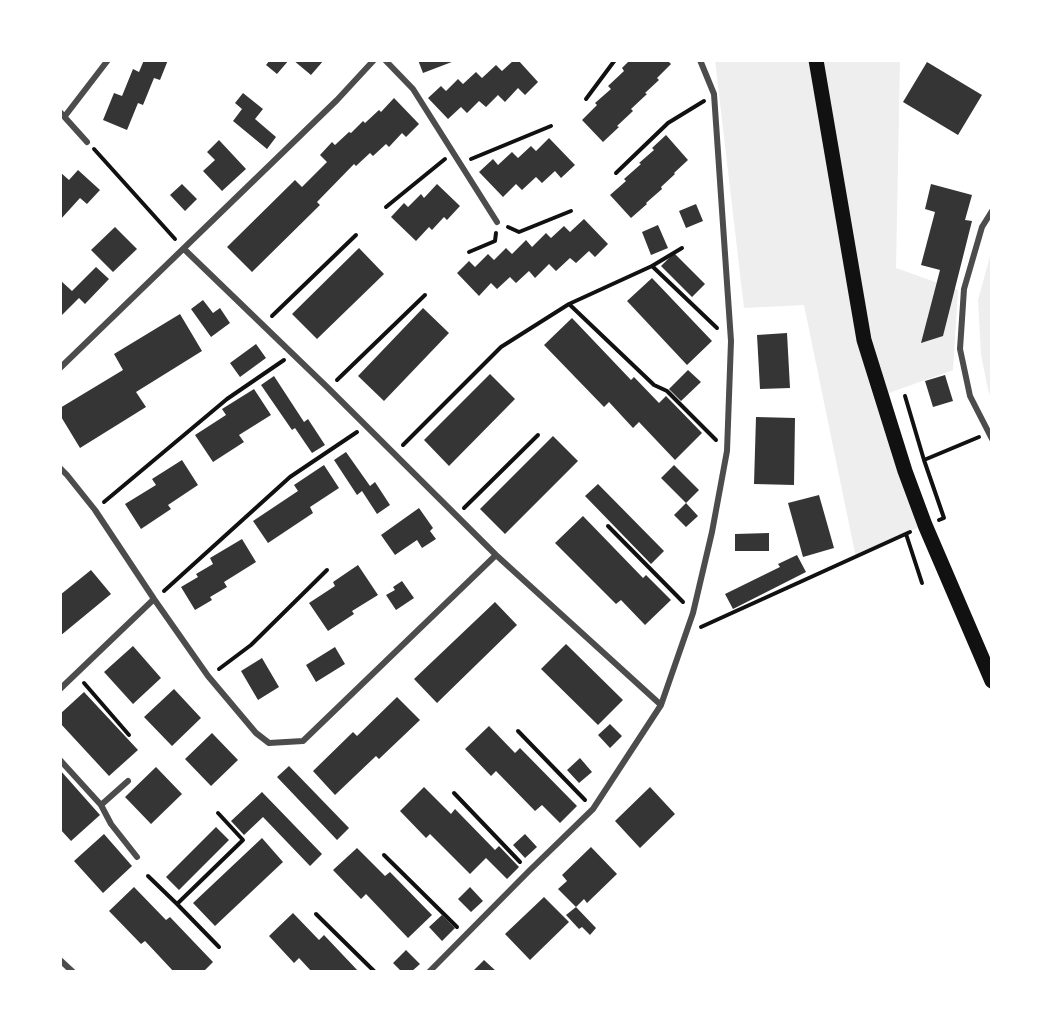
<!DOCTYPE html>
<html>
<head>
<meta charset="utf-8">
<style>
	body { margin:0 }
	#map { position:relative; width:1052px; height:1032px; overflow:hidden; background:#fff; font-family:Manrope,sans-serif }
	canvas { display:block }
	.frame { position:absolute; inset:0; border:62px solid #fff; pointer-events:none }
</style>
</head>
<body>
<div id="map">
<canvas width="1052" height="1032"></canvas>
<div class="frame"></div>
</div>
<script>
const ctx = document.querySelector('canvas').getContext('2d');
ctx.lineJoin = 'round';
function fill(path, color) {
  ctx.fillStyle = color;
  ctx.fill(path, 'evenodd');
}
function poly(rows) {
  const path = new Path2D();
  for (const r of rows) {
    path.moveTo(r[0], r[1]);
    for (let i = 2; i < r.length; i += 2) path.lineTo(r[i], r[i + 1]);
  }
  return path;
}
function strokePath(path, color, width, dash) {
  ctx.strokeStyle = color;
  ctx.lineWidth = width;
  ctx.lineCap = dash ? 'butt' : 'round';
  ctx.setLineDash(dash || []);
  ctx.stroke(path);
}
const green = poly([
	[715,60,900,60,896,268,958,290,953,370,875,398,923,525,856,558,804,305,744,308],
	[992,249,992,402,988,389,981,355,978,300]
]);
const building = poly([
	[144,60,168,60,160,80,154,78,143,105,138,103,127,130,103,120,114,93,122,96,133,69,139,72],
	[270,60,289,60,277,74,266,65],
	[293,60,324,60,311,75],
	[418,60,457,60,423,73],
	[514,60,518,60,538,82,525,95,518,88,505,102,498,95,486,107,479,101,467,113,461,107,448,119,428,98,441,86,446,91,458,79,463,84,476,72,482,78,496,65,502,71],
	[630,60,667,60,671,64,657,78,659,80,645,93,647,94,631,109,633,111,617,126,619,127,603,142,582,120,597,105,595,103,611,89,608,86,624,71,622,68],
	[927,62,982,95,958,135,903,102],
	[243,93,263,109,255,119,276,137,267,149,233,121,242,109,235,103],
	[394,98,419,124,406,137,402,133,389,147,386,144,373,156,370,153,356,166,354,164,317,202,320,205,252,272,227,247,295,180,302,187,327,162,320,155,332,142,335,145,349,132,351,133,363,121,365,123,379,110,381,112],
	[666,135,688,160,674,173,675,174,661,187,662,189,646,203,647,204,631,218,610,195,626,181,624,179,641,164,639,163,654,150,652,148],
	[549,138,575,165,561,178,555,171,542,183,536,177,522,190,516,184,503,197,479,172,493,159,498,165,512,152,518,158,531,146,536,151],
	[219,140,246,169,222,191,203,171,215,160,207,152],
	[78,170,100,190,87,204,80,198,60,220,60,172,69,180],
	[182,184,197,199,185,211,170,195],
	[437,184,460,206,447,220,444,217,432,230,429,227,416,241,391,217,404,203,408,207,421,194,424,198],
	[931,184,972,195,965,220,972,221,943,336,921,343,940,270,921,265,935,212,925,209],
	[696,204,703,221,686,228,679,211],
	[584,219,608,244,595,257,589,251,576,263,570,258,556,271,549,264,535,278,529,271,516,283,510,277,497,289,491,283,479,296,457,273,469,261,475,267,488,254,494,260,506,248,512,254,526,240,532,247,546,233,551,238,564,226,570,232],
	[658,225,668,248,651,255,642,232],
	[115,227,137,249,113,272,91,250],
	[359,248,384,274,317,339,292,314],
	[674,253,705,284,692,297,661,266],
	[96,267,109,279,85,304,79,298,60,317,60,280,72,291],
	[652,278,712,341,687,365,627,301],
	[203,300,213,313,220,308,230,323,211,337,191,309],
	[423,308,449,333,384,401,358,376],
	[180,314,202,351,136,392,146,407,80,448,60,415,60,408,123,370,114,354],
	[572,318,631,380,634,377,659,403,666,396,702,433,675,460,639,422,633,428,609,402,604,407,544,345],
	[787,333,790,388,760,389,757,335],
	[256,344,266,358,240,377,230,363],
	[688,370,701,382,681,401,669,389],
	[490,374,515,399,449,466,424,440],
	[945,375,953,401,933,407,925,381],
	[274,376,304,422,308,419,325,445,312,453,295,428,292,430,261,385],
	[254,389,271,415,239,435,244,442,213,462,195,435,226,415,222,409],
	[756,417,795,418,794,485,754,484],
	[553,436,578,461,505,534,480,509],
	[346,452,370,486,375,482,390,505,377,514,362,491,357,495,334,460],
	[182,460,198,485,168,505,171,509,141,529,125,504,156,485,152,479],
	[324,465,339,488,310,507,313,513,268,543,253,521,298,491,294,485],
	[674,465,699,490,686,503,698,516,686,527,674,515,686,503,661,478],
	[598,484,664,551,651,564,585,496],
	[819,495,834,548,803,557,788,503],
	[419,508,433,528,430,531,436,539,422,548,417,540,395,555,381,535],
	[583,516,643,578,646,575,671,600,645,625,621,600,616,604,555,543],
	[769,533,769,551,735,551,735,534],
	[242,539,256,562,224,582,227,587,210,597,212,600,195,610,181,587,198,577,196,574,213,564,210,558],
	[797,555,806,572,733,609,725,594,780,567,778,564],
	[358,565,378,595,352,611,354,614,328,631,309,603,335,586,333,582],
	[91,570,111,594,60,636,60,595],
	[402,581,414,598,396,610,386,595,395,590,393,587],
	[495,602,517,625,437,703,414,679],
	[566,644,623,700,598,725,541,669],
	[133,646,161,678,133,704,104,672],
	[335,647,345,664,316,682,306,665],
	[262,658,279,687,258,700,241,671],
	[174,689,201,718,172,746,144,717],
	[84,692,138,750,109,776,60,723,60,714],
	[397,697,420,720,379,759,376,756,335,795,313,771,353,732,357,736],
	[610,724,622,736,610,748,598,735],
	[489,726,515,753,520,748,577,806,560,823,542,805,535,811,496,771,491,776,465,749],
	[212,733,238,760,211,786,185,759],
	[580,758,592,772,579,783,567,770],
	[289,766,349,828,337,840,277,777],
	[156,767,182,794,151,824,125,797],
	[60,770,100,815,71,841,60,829],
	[424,787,451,814,455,809,495,850,499,846,519,867,507,879,486,858,470,874,430,834,426,838,400,811],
	[650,787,675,814,640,848,615,821],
	[262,792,322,854,310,866,263,817,244,835,231,821],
	[216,827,229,840,179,890,166,877],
	[104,834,132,866,103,893,74,861],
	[525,834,537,847,525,858,513,845],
	[262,838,283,862,215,926,193,903],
	[591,847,617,874,587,903,584,899,576,907,596,928,590,935,582,927,579,929,566,915,576,907,558,889,567,881,562,875],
	[357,848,385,876,390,872,432,915,408,938,366,894,361,899,333,870],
	[134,887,166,920,170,917,213,962,203,972,174,972,145,941,141,944,109,911],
	[470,887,483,901,471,912,458,899],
	[544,897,569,922,530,960,505,934],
	[293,913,319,940,324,935,359,972,312,972,299,958,294,963,269,936],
	[442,915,455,928,442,941,429,927],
	[406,950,420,964,411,972,402,972,393,963],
	[484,960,497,972,472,972]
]);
const path = poly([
	[586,99,615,60],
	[94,149,175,239],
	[471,159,551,126],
	[616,173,668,123,704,101],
	[386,207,445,159],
	[508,227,519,232,571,211],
	[469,252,495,241,496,233],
	[652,266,682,248],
	[569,304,654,385,667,391,716,440],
	[272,316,356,235],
	[337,380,425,295],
	[905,396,924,460,944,518,939,520],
	[403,445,501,347,569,304,652,266,717,328],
	[924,460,979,437],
	[104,502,227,399,284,360],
	[464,508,538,435],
	[608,526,683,602],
	[906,534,922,583],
	[164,591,290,477,357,432],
	[701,627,910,532],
	[219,669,251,645,327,570],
	[84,683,129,735],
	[518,731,585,800],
	[454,793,520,862],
	[384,855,457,927],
	[148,876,177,904,243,840,218,813],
	[177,904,219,947],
	[316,914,375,972]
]);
const minor = poly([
	[385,60,413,89,497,222],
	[60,112,87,142],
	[65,116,108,60],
	[992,211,982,227,964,289,960,349,970,396,992,439],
	[184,249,328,388,496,555,661,705],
	[60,368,337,100,374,60],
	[60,468,67,475,95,510,154,599,208,676,256,733,269,743,303,741,496,555],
	[60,689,154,599],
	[60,760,101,805,111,824,137,857],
	[101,805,128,781],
	[60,960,73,972],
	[429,972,529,871,593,809,661,705,693,613,712,532,727,451,731,341,714,94,700,60]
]);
const primary = poly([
	[816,60,864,340,905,471,925,525,992,681]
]);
fill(green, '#eee');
fill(building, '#353535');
strokePath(path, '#111', 4);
strokePath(minor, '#4c4c4c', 6);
strokePath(primary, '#111', 15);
</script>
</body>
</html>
